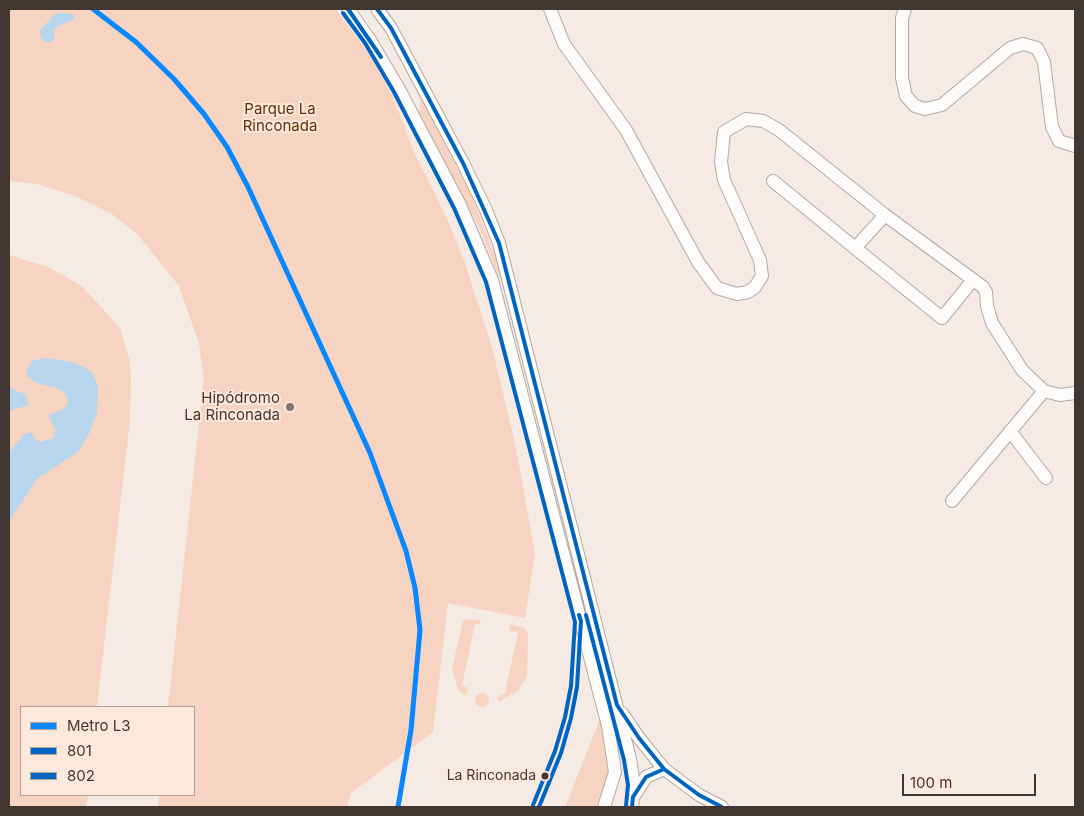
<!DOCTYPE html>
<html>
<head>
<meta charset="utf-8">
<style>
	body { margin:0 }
	#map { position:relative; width:1084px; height:816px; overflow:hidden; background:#f6eae4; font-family:Inter,sans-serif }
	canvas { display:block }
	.frame { position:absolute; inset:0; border:10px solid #413631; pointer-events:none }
	.legend { position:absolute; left:20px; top:706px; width:175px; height:90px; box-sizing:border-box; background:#fee8dc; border:1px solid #b2a198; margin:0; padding:6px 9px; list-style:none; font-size:15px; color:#413631 }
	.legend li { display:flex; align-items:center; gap:10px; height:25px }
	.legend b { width:25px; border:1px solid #b2a198 }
	.scale { position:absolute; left:902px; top:774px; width:134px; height:22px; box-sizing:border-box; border:2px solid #413631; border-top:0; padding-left:6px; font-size:15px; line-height:18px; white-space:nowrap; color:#413631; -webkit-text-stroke:4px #fee8dc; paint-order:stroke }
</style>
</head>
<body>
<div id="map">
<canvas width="1084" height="816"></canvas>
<div class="frame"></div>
<ul class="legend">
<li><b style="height:6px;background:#0887ff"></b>Metro L3</li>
<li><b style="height:6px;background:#0064c3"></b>801</li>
<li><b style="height:6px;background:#0064c3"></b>802</li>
</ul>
<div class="scale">100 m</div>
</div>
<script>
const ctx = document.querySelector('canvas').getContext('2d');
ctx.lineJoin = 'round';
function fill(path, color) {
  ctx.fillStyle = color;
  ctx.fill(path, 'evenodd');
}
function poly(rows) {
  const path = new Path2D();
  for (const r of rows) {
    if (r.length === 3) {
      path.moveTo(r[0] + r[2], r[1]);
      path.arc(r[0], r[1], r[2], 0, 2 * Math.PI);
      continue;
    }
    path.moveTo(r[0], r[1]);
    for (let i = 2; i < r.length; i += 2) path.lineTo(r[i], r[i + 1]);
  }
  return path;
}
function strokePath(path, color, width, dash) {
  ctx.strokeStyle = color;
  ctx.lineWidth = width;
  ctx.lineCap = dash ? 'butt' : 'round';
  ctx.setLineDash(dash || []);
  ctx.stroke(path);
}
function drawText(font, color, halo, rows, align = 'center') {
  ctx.font = font + ' Inter,sans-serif';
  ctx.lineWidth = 4;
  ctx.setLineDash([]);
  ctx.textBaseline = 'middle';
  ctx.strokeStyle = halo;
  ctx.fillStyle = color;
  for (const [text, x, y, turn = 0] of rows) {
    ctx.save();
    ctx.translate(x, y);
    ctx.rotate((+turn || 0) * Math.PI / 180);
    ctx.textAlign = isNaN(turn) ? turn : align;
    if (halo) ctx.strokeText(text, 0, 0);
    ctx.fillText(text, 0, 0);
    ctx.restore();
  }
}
const green = poly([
	[9,9,336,9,371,57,392,95,415,154,449,223,464,260,492,347,516,448,535,554,525,618,448,603,433,732,351,793,347,807,158,807,159,795,194,795,194,707,168,707,204,378,199,344,179,286,137,234,112,214,75,196,37,184,9,181],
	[421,98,469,190,496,258,522,347,502,284,479,227,419,115],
	[9,255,48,267,82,286,120,328,129,358,131,377,130,420,97,707,21,707,21,795,88,795,86,807,9,807],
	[467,619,481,620,480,624,475,624,462,686,468,688,466,695,462,694,458,690,452,669,463,621],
	[511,624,525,628,528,633,527,676,518,691,499,702,497,698,505,693,518,632,509,631],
	[482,700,7],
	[600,719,610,762,609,781,598,807,565,807]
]);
const water = poly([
	[56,13,73,14,75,19,58,26,54,31,54,40,46,43,41,38,40,30],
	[44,358,72,362,86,368,92,373,98,385,97,412,90,432,78,452,38,478,9,521,9,453,23,435,31,432,35,439,41,442,53,438,56,430,48,415,62,410,68,404,66,394,58,388,36,383,27,376,27,369,32,361],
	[9,384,12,389,25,394,29,405,9,411]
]);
const minor = poly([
	[348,9,370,40,399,89,460,205,492,280,608,726,615,772,604,807],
	[377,9,391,28,463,163,486,210,499,243,630,759,634,785,632,807],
	[550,9,564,44,626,130,698,262,717,288,737,294,748,292,755,287,762,276,760,260,724,180,721,162,724,132,746,119,763,121,779,130,885,215,983,287,986,292,987,306,992,323,1022,370,1044,391,1060,395,1075,393],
	[905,9,902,18,902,78,906,96,915,106,925,109,942,105,1010,48,1023,44,1037,48,1044,62,1052,127,1059,141,1075,146],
	[773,181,855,248],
	[885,215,855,248,942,318,973,280],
	[1010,431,1046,478],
	[952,501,1044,391],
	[622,713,639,738,664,769,699,795,722,807],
	[634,796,646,777,664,769]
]);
const bus1 = poly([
	[348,9,381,57],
	[377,9,391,28,463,163,499,243,617,705,639,738,664,769,699,795,722,807],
	[539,807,561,753,571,718,577,687,581,621,579,615],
	[632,807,633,797,646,777,664,769]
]);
const bus2 = poly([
	[343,13,365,43,394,92,454,208,486,282,575,622,571,686,565,717,555,751,533,805],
	[586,615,624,760,628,785,626,806]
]);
const metro1 = poly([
	[93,9,136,42,174,79,204,114,227,147,248,187,370,453,406,551,415,588,420,630,411,730,398,807]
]);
const markers = [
	[290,407,5,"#807570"],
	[545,776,4.5,"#413631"]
];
const busNames = [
	["La Rinconada",536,776]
];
const parkNames = [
	["Parque La",280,109],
	["Rinconada",280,126]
];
const poiNames = [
	["Hipódromo",280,398],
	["La Rinconada",280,415]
];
fill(green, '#f6d4c1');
fill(water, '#b8d5ee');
strokePath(minor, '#b3a9a4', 14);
strokePath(minor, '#fefcfb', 12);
strokePath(bus1, '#0064c3', 4);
strokePath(bus2, '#0064c3', 4);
strokePath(metro1, '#0887ff', 5);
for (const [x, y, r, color] of markers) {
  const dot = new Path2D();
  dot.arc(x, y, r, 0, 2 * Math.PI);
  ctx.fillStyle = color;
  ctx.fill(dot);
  strokePath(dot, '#fee8dc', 2);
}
drawText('14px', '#413631', '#fee8dc', busNames, 'right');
drawText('15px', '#602f0e', '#fee8dc', parkNames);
drawText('15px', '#413631', '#fee8dc', poiNames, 'right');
</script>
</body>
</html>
